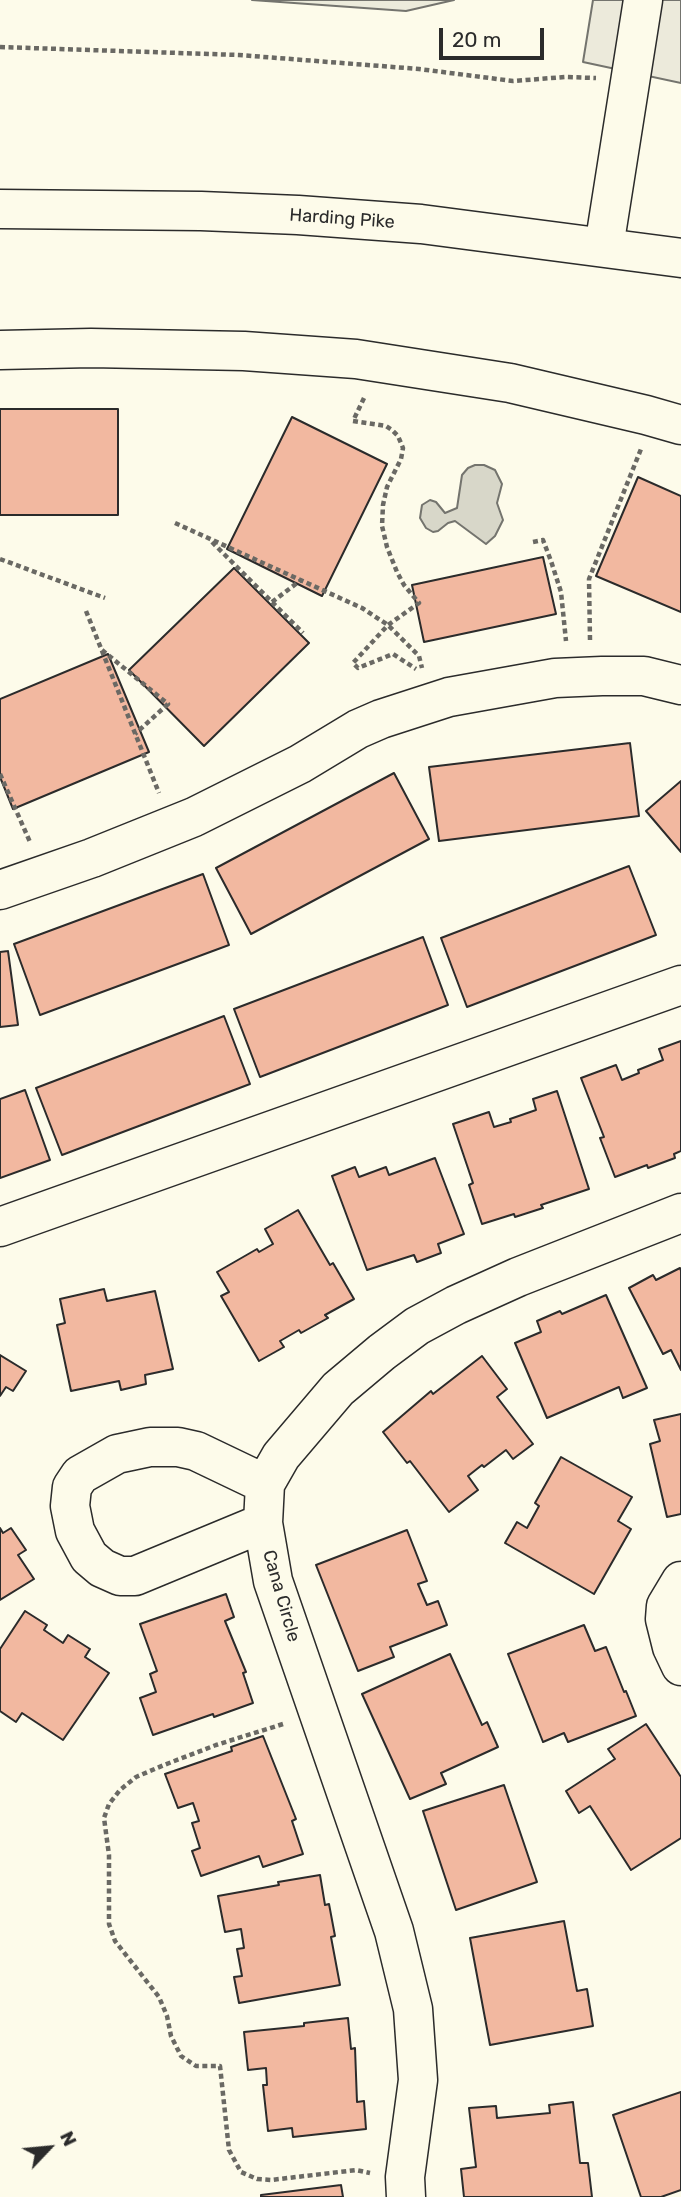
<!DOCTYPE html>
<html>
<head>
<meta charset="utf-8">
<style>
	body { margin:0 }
	#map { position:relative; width:681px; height:2197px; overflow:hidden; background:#fdfbea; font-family:Rubik,sans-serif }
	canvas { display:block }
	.north { position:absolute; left:14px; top:2113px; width:70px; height:70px; -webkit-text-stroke:5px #fdfbea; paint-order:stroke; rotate:64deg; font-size:19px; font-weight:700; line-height:28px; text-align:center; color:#2b2b2b }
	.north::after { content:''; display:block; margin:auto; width:24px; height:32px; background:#2b2b2b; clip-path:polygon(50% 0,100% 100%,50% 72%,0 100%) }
	.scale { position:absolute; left:439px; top:28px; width:105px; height:32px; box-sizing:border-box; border:4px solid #2b2b2b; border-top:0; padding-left:9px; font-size:21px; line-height:24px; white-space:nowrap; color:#2b2b2b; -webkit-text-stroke:5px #fdfbea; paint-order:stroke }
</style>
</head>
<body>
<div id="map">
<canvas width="681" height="2197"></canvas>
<div class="north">N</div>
<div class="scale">20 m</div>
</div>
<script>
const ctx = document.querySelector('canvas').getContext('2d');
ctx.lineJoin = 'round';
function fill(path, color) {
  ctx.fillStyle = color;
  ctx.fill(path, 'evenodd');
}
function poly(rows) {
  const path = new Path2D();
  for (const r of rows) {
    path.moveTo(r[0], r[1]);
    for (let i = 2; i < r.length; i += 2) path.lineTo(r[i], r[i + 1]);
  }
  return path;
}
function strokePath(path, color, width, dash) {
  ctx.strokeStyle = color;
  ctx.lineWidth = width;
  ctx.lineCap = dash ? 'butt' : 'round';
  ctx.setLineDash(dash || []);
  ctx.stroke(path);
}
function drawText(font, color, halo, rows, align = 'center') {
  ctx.font = font + ' Rubik,sans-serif';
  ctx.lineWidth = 5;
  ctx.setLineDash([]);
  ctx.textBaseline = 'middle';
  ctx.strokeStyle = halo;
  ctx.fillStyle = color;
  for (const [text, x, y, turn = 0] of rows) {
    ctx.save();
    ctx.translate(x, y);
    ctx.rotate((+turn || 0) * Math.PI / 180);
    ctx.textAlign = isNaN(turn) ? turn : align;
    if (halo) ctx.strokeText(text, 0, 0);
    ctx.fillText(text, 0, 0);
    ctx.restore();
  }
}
const green = poly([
	[252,0,454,0,406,11,252,0]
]);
const parking = poly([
	[593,0,681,0,681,83,583,62,593,0]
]);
const water = poly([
	[475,465,484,465,495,470,502,484,497,503,503,520,495,536,486,544,455,521,448,523,438,531,433,532,426,528,420,518,422,505,430,500,436,502,445,513,457,508,462,475,468,468,475,465]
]);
const building = poly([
	[0,409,118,409,118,515,0,515,0,409],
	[292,417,387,464,322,596,227,549,292,417],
	[638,477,681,496,681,612,596,576,638,477],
	[543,557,556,614,424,642,412,585,543,557],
	[234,568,309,643,204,746,129,670,234,568],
	[108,654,149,752,13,809,0,777,0,699,108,654],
	[630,743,639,816,439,841,429,767,630,743],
	[394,773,429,839,251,934,216,868,394,773],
	[681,781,681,852,646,811,681,781],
	[629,866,656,935,467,1007,441,938,629,866],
	[203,874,229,945,40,1015,14,944,203,874],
	[423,937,448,1005,260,1077,234,1009,423,937],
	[8,951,18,1025,0,1027,0,952,8,951],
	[224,1016,250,1084,62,1155,36,1088,224,1016],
	[681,1041,681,1151,674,1154,675,1158,648,1168,647,1165,615,1177,600,1138,604,1137,581,1078,616,1065,622,1080,639,1073,638,1070,663,1060,659,1049,681,1041],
	[25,1090,50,1160,0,1178,0,1099,25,1090],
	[557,1091,589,1189,541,1205,543,1208,515,1217,514,1214,482,1224,469,1185,473,1183,453,1124,489,1112,494,1127,511,1122,510,1119,536,1110,533,1099,557,1091],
	[435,1158,464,1234,438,1244,441,1253,417,1262,414,1255,367,1270,332,1176,355,1167,359,1177,386,1167,389,1175,435,1158],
	[298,1210,330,1265,333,1263,354,1299,325,1315,328,1318,301,1333,299,1330,280,1341,284,1347,259,1361,221,1296,229,1292,217,1272,257,1249,259,1252,273,1244,265,1229,298,1210],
	[680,1268,681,1271,681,1370,671,1350,663,1354,629,1288,653,1275,656,1280,680,1268],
	[104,1289,107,1301,155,1291,173,1369,145,1375,146,1384,121,1390,119,1381,71,1391,57,1325,65,1323,60,1299,104,1289],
	[606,1295,647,1388,623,1398,619,1387,547,1418,515,1343,541,1332,537,1321,560,1311,562,1314,606,1295],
	[0,1355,26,1371,13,1391,6,1387,0,1396,0,1355],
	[482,1356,507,1389,497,1397,533,1444,513,1459,506,1450,484,1467,482,1465,468,1476,478,1490,449,1512,410,1461,407,1463,383,1432,431,1391,433,1394,482,1356],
	[681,1414,681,1514,667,1517,650,1444,660,1441,654,1420,681,1414],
	[561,1457,632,1497,618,1521,631,1529,594,1594,505,1543,517,1522,527,1528,539,1506,535,1503,561,1457],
	[0,1528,3,1533,11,1528,26,1550,18,1555,34,1579,0,1600,0,1528],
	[407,1530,427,1581,418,1584,427,1605,438,1601,447,1625,390,1647,394,1657,358,1671,316,1565,407,1530],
	[226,1594,234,1617,225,1621,246,1672,243,1673,253,1703,214,1717,213,1714,153,1735,140,1698,156,1692,150,1674,157,1671,140,1624,226,1594],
	[25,1611,47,1625,44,1630,63,1643,68,1635,90,1649,85,1657,109,1673,63,1740,22,1713,16,1722,0,1711,0,1649,25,1611],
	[584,1625,595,1651,606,1647,624,1692,626,1691,636,1716,568,1742,564,1733,543,1742,508,1654,584,1625],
	[450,1654,482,1725,487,1722,498,1747,441,1773,446,1784,410,1799,362,1694,450,1654],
	[646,1724,681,1777,681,1838,631,1870,590,1806,579,1813,566,1791,615,1759,608,1749,646,1724],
	[263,1736,296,1819,292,1821,303,1854,263,1867,259,1856,201,1876,192,1851,200,1848,192,1823,199,1821,193,1803,178,1808,165,1774,232,1751,231,1747,263,1736],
	[504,1785,537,1882,456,1910,423,1811,504,1785],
	[320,1875,325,1905,329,1904,335,1936,331,1937,340,1985,239,2003,234,1977,242,1976,237,1949,244,1948,241,1929,225,1932,218,1896,279,1885,278,1882,320,1875],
	[564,1921,577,1991,587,1989,593,2026,490,2045,470,1938,564,1921],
	[348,2018,351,2049,355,2048,357,2102,364,2101,366,2129,293,2137,292,2128,268,2131,263,2085,267,2085,266,2068,248,2070,244,2032,304,2026,304,2023,348,2018],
	[681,2092,681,2190,661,2197,641,2197,613,2115,681,2092],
	[573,2102,580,2163,588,2163,592,2197,464,2197,461,2169,476,2167,469,2108,496,2106,497,2118,550,2113,549,2105,573,2102],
	[341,2185,343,2197,261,2197,261,2195,341,2185]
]);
const path = poly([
	[0,47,239,55,419,69,513,81,565,77,596,78],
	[364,398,353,421,386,426,392,430,398,436,403,448,401,459,387,487,383,505,382,526,387,547,397,572,404,585,419,603,388,625,353,663,358,668,393,654,416,669],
	[175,523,362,608,388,625,419,656,422,668],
	[212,542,303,633],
	[533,542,543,540,551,561,561,592,566,641],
	[0,559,105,598],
	[272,602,301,580],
	[86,611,159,793],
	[590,640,589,579,641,449],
	[102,650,168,704,135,734],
	[0,774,30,842],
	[283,1724,216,1745,164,1765,136,1777,120,1790,109,1804,104,1818,109,1855,109,1924,115,1941,159,1997,167,2016,171,2036,181,2056,196,2066,220,2066,229,2150,241,2172,257,2179,271,2180,356,2170,370,2173]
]);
const minor = poly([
	[604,247,643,0],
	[0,350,91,348,244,351,356,359,510,383,646,415,681,425],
	[0,890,92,858,194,817,300,764,358,729,381,719,449,697,555,678,602,676,644,676,681,685],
	[0,1227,681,985],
	[263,1523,135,1576,120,1576,102,1568,89,1557,75,1531,70,1506,72,1487,80,1475,117,1454,150,1447,178,1447,196,1451,265,1484],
	[681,1581,666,1606,665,1619,672,1647,681,1666],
	[406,2197,405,2177,418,2080,413,2009,394,1931,273,1581,263,1523,265,1484,281,1456,338,1389,382,1352,417,1326,456,1305,518,1277,681,1213]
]);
const major = poly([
	[0,209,201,211,298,215,421,224,681,258]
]);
const streetNames = [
	["Harding Pike",342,219,4],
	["Cana Circle",281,1596,74]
];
fill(green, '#ecebdb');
strokePath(green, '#74746e', 2);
fill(parking, '#eceadb');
strokePath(parking, '#74746e', 2);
fill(water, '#d8d7c9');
strokePath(water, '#74746e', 2);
fill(building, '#f2b8a0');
strokePath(building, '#2b2b2b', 2);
strokePath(minor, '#2b2b2b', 41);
strokePath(major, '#2b2b2b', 41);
strokePath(path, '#6a6964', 4.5, [5, 3.5]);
strokePath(minor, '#fdfbea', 38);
strokePath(major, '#fdfbea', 38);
drawText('18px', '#2b2b2b', '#fdfbea', streetNames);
</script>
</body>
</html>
